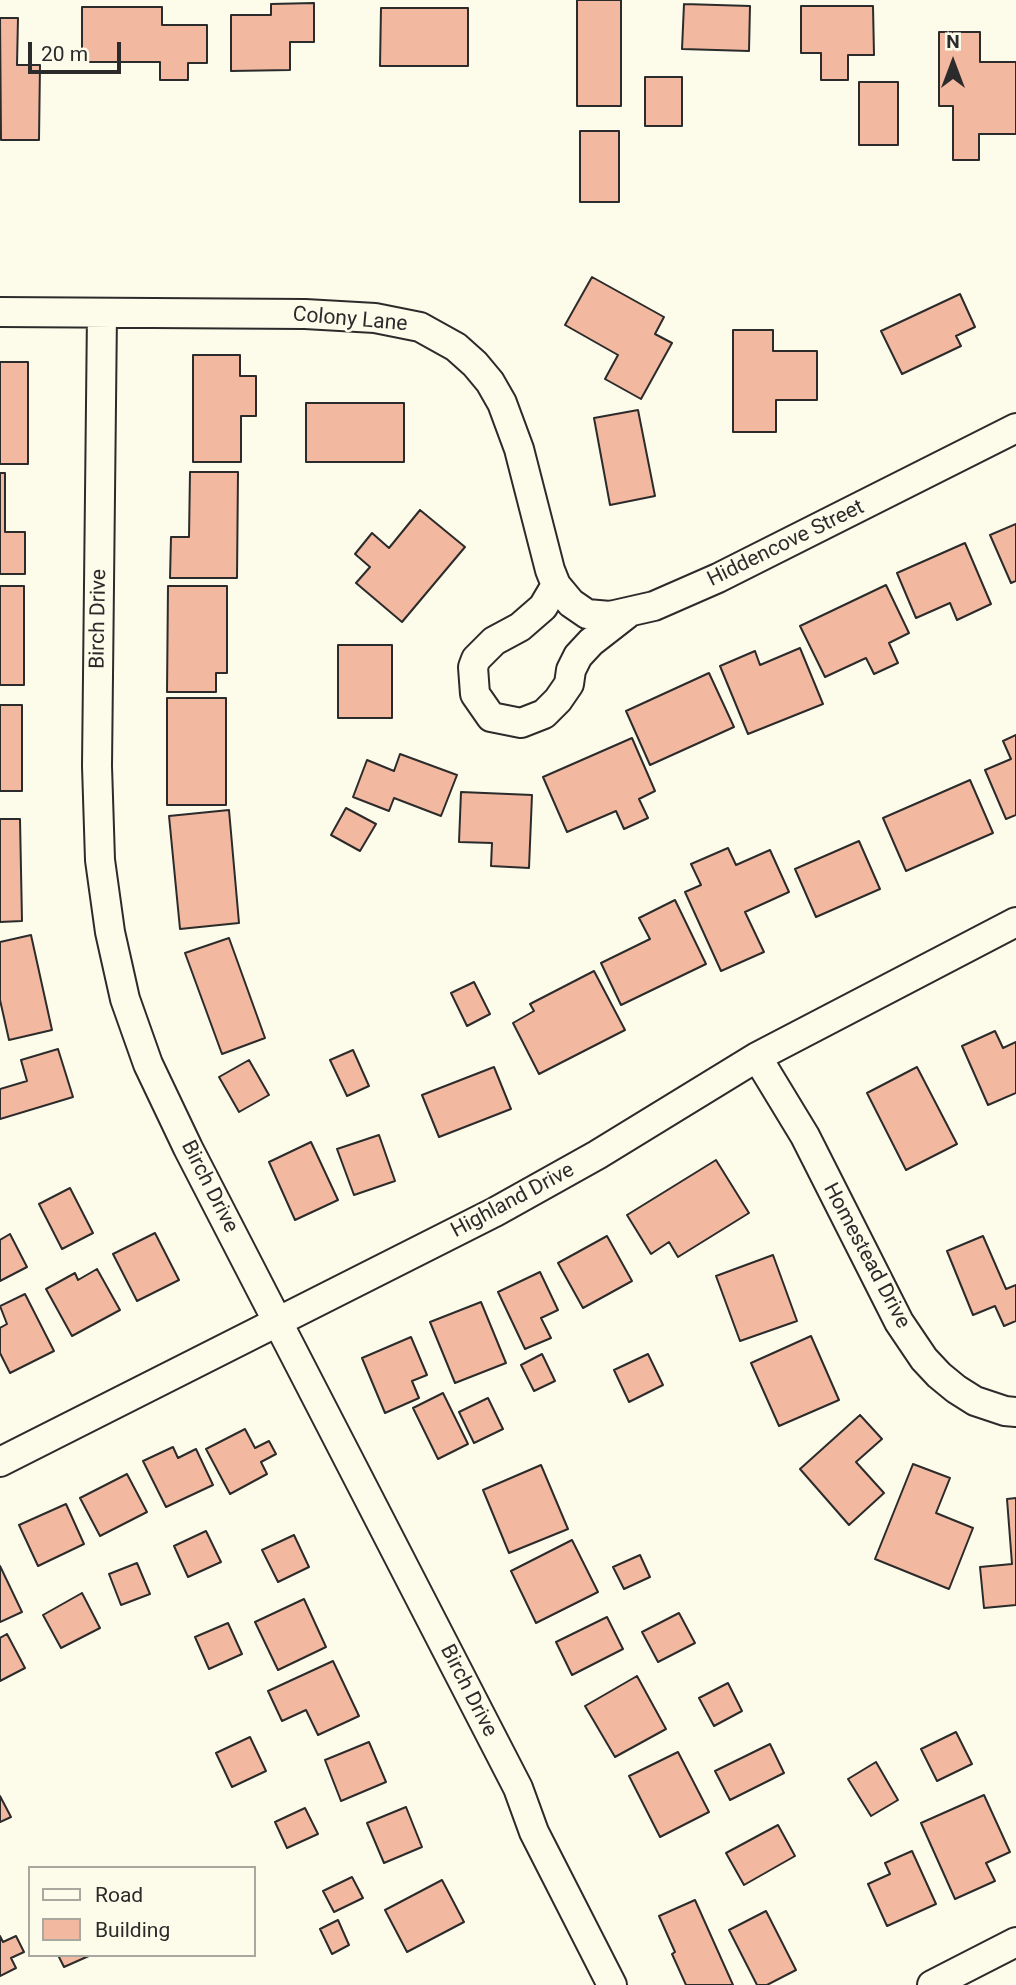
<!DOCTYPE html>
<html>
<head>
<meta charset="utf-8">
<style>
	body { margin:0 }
	#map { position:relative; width:1016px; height:1985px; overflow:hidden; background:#fdfbea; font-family:Roboto,sans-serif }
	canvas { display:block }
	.legend { position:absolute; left:28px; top:1866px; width:228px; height:91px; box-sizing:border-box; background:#fdfbea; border:2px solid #a9a89e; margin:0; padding:9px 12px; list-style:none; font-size:21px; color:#2b2b2b }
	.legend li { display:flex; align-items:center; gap:14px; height:35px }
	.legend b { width:35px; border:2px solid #a9a89e }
	.north { position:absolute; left:918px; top:28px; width:70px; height:70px; -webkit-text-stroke:5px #fdfbea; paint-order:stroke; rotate:0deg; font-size:19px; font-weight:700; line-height:28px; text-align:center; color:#2b2b2b }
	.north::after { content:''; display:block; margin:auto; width:24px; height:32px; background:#2b2b2b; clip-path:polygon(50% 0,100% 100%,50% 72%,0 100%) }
	.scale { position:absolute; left:28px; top:42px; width:93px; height:32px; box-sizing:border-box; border:4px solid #2b2b2b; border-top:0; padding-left:9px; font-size:21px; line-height:24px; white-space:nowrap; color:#2b2b2b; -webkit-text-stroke:5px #fdfbea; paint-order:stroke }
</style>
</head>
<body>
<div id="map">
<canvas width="1016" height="1985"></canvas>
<ul class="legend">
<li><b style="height:9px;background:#fdfbea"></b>Road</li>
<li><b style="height:19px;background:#f2b8a0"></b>Building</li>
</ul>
<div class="north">N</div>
<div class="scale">20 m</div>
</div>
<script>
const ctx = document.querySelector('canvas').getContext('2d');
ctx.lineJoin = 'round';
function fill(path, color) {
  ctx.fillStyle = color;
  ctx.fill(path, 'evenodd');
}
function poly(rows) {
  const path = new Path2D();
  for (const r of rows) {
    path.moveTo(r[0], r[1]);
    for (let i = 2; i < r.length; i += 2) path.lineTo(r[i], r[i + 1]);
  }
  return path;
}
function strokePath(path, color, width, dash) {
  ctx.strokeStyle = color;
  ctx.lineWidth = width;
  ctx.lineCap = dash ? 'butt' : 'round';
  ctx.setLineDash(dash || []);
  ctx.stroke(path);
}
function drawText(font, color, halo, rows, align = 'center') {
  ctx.font = font + ' Roboto,sans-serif';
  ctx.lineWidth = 5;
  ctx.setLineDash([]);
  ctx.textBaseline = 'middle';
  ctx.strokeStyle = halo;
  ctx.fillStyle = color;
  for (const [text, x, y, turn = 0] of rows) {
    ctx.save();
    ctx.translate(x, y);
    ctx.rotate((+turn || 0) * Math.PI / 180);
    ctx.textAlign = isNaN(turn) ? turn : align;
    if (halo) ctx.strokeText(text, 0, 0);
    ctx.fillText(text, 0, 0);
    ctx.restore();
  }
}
const building = poly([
	[577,0,621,0,621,106,577,106,577,0],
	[314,3,314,42,290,42,290,70,231,71,231,15,271,15,271,4,314,3],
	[684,4,750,6,749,51,682,49,684,4],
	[801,6,873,6,874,55,848,55,848,80,821,80,821,53,801,53,801,6],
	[82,7,162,7,162,25,207,25,207,63,188,63,188,80,160,80,160,62,82,62,82,7],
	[381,8,468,8,468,66,380,66,381,8],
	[0,18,18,18,17,65,40,65,39,140,1,140,0,18],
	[939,32,980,32,980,62,1016,62,1016,134,979,134,979,160,953,160,953,106,939,106,939,32],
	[645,77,682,77,682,126,645,126,645,77],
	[859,82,898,82,898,145,859,145,859,82],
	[580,131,619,131,619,202,580,202,580,131],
	[592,277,664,317,655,334,672,343,641,399,605,379,618,355,565,325,592,277],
	[960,294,975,327,956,336,961,346,902,374,881,331,960,294],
	[733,330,773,330,773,351,817,351,817,400,776,400,776,432,733,432,733,330],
	[193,355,240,355,240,376,256,376,256,416,241,416,241,462,193,462,193,355],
	[0,362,28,362,28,464,0,464,0,362],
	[306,403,404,403,404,462,306,462,306,403],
	[638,410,655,496,610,505,594,418,638,410],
	[190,472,238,472,237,578,170,578,171,537,189,537,190,472],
	[0,473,5,473,5,532,25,532,25,574,0,574,0,473],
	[420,510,465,547,402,622,356,583,370,567,355,554,372,533,389,548,420,510],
	[1016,524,1016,581,1011,583,990,535,1016,524],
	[965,543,991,604,957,620,950,603,916,618,897,573,965,543],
	[886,585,909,633,889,643,898,663,874,674,866,658,825,677,800,626,886,585],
	[0,586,24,586,24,685,0,685,0,586],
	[168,586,227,586,227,673,216,673,216,692,167,692,168,586],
	[338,645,392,645,392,718,338,718,338,645],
	[800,648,823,704,748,734,720,666,755,651,760,665,800,648],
	[709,673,734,727,650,765,626,711,709,673],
	[167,698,226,698,226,805,167,805,167,698],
	[0,705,22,705,22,791,0,791,0,705],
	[1016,735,1016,815,1006,819,985,770,1011,759,1003,741,1016,735],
	[632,738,655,791,639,799,648,818,624,829,616,811,567,832,543,777,632,738],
	[400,754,457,775,441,816,394,798,389,811,353,797,367,760,394,771,400,754],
	[970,780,993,833,906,871,883,818,970,780],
	[461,792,532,795,529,868,491,866,492,843,459,842,461,792],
	[346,808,376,824,360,851,331,835,346,808],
	[229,810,239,923,180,929,169,816,229,810],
	[0,819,20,819,22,921,0,922,0,819],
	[859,841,880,889,816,917,795,869,859,841],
	[728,848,736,865,770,850,789,892,745,912,764,952,721,971,685,892,701,885,691,864,728,848],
	[675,900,706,964,621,1005,601,963,650,939,639,918,675,900],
	[31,935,52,1030,9,1040,0,1000,0,942,31,935],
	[229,938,265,1038,222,1054,185,953,229,938],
	[594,971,625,1030,539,1074,513,1023,534,1011,530,1004,594,971],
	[474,982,490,1014,467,1026,451,993,474,982],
	[995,1031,1003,1048,1016,1042,1016,1093,988,1105,962,1046,995,1031],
	[58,1049,73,1097,0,1119,0,1089,27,1081,21,1060,58,1049],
	[353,1050,369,1086,347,1096,330,1060,353,1050],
	[249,1060,269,1095,239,1112,219,1077,249,1060],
	[494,1067,511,1109,439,1137,422,1095,494,1067],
	[917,1067,957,1144,906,1170,867,1093,917,1067],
	[379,1135,395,1181,354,1195,337,1149,379,1135],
	[311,1142,338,1200,295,1220,269,1162,311,1142],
	[716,1160,749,1213,678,1257,669,1242,651,1254,627,1215,716,1160],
	[70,1188,93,1233,62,1249,39,1204,70,1188],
	[155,1233,179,1280,137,1301,113,1254,155,1233],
	[10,1234,27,1267,0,1281,0,1240,10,1234],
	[607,1236,632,1281,583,1308,558,1263,607,1236],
	[983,1236,1006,1289,1016,1285,1016,1321,1004,1326,995,1306,973,1315,947,1251,983,1236],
	[773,1255,797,1321,740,1341,716,1276,773,1255],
	[97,1269,120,1310,72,1336,46,1289,75,1273,78,1280,97,1269],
	[540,1272,558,1310,541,1318,551,1338,525,1349,498,1292,540,1272],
	[25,1294,54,1351,10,1373,0,1353,0,1328,7,1324,0,1306,25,1294],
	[481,1302,506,1363,455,1383,430,1322,481,1302],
	[811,1336,839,1400,779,1426,751,1363,811,1336],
	[411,1337,427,1375,412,1381,419,1398,385,1413,362,1358,411,1337],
	[542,1354,555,1381,534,1391,521,1365,542,1354],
	[648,1354,663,1385,629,1402,614,1370,648,1354],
	[443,1393,468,1444,438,1459,413,1408,443,1393],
	[488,1398,503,1429,474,1443,459,1412,488,1398],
	[860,1415,882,1439,856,1462,884,1493,849,1525,800,1469,860,1415],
	[245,1429,255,1448,269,1441,276,1454,261,1462,267,1474,230,1494,206,1449,245,1429],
	[173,1447,178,1458,196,1449,213,1485,166,1507,143,1461,173,1447],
	[913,1464,950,1478,936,1513,973,1528,949,1589,875,1559,913,1464],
	[541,1465,568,1529,509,1553,483,1490,541,1465],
	[127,1474,147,1512,100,1536,80,1498,127,1474],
	[1016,1498,1016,1605,984,1608,980,1567,1012,1564,1007,1499,1016,1498],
	[66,1504,84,1544,38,1566,19,1525,66,1504],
	[206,1531,221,1562,188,1577,174,1546,206,1531],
	[294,1535,309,1567,278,1582,262,1550,294,1535],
	[572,1540,598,1592,536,1623,511,1571,572,1540],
	[640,1555,650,1577,624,1589,613,1567,640,1555],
	[137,1563,150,1594,121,1605,109,1574,137,1563],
	[0,1566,22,1612,0,1622,0,1566],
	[82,1593,100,1628,61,1648,43,1615,82,1593],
	[304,1599,326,1647,278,1670,255,1622,304,1599],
	[679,1613,695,1643,658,1662,642,1632,679,1613],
	[607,1617,623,1649,572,1675,556,1642,607,1617],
	[228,1623,242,1654,209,1669,195,1637,228,1623],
	[7,1634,25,1668,0,1681,0,1638,7,1634],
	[333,1661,359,1716,318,1735,306,1710,282,1721,268,1691,333,1661],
	[637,1676,666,1729,615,1757,585,1706,637,1676],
	[728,1683,742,1711,714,1726,699,1698,728,1683],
	[956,1732,972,1764,937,1781,921,1749,956,1732],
	[250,1737,266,1771,232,1787,216,1753,250,1737],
	[369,1742,386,1782,341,1801,325,1760,369,1742],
	[770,1744,784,1773,730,1800,715,1771,770,1744],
	[678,1752,709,1812,660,1837,629,1776,678,1752],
	[876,1762,898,1800,871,1816,848,1779,876,1762],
	[984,1795,1010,1852,986,1863,995,1881,955,1899,921,1823,984,1795],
	[0,1796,11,1817,0,1822,0,1796],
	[406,1807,422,1847,384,1863,367,1823,406,1807],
	[305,1808,318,1834,287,1848,275,1822,305,1808],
	[778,1825,795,1856,744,1885,726,1853,778,1825],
	[912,1851,936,1904,887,1926,868,1884,890,1874,885,1863,912,1851],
	[352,1877,363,1898,334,1912,323,1891,352,1877],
	[442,1880,464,1922,407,1952,385,1910,442,1880],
	[695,1900,733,1985,686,1985,672,1954,675,1952,659,1916,695,1900],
	[766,1911,796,1970,767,1985,757,1985,729,1930,766,1911],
	[338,1920,349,1945,332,1954,320,1929,338,1920],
	[0,1936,3,1942,16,1936,24,1952,11,1958,16,1968,0,1976,0,1936],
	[58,1955,91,1955,64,1967,58,1955]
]);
const minor = poly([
	[0,312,305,314,375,318,420,327,456,347,475,364,490,382,502,403,519,449,550,570,556,585,571,603,587,614,610,616,654,606,718,578,1016,428],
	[102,313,97,766,100,860,110,932,125,999,148,1064,188,1148,518,1788,534,1832,612,1985],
	[556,585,543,607,520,627,494,641,476,659,473,667,475,694,491,717,521,723,544,714,558,700,569,684,571,670,578,656,591,642,627,614],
	[757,1057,805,1136,899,1322,924,1359,939,1375,956,1389,975,1401,1005,1411,1016,1412],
	[0,1462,495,1212,597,1155,757,1057,1016,922],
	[932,1985,1016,1942]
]);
const streetNames = [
	["Colony Lane",350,320,5],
	["Hiddencove Street",786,544,-26],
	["Birch Drive",99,619,-89],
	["Birch Drive",209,1187,63],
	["Highland Drive",513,1201,-28],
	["Homestead Drive",866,1256,62],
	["Birch Drive",468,1691,63]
];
fill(building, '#f2b8a0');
strokePath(building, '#2b2b2b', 2);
strokePath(minor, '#2b2b2b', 32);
strokePath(minor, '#fdfbea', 28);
drawText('21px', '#2b2b2b', '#fdfbea', streetNames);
</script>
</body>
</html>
